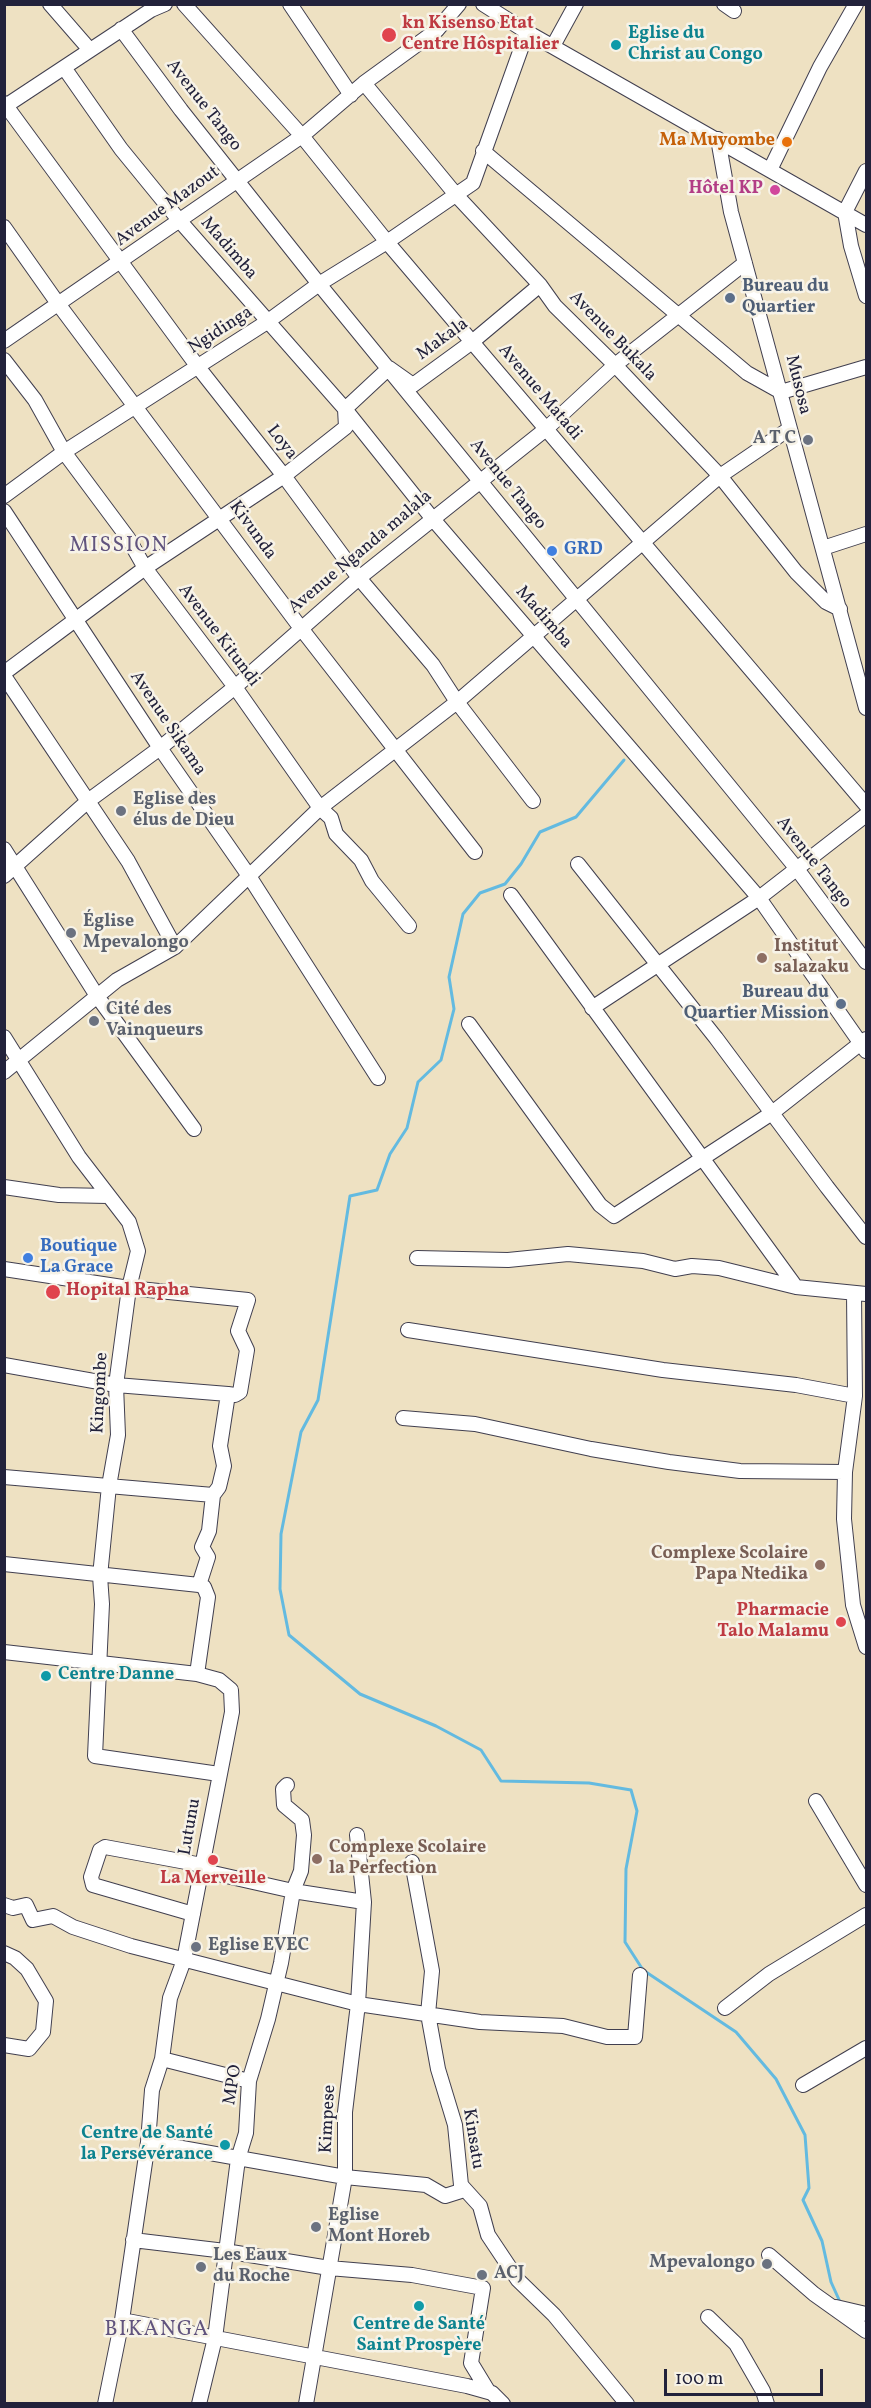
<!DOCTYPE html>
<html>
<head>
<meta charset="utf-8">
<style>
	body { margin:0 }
	#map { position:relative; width:871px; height:2408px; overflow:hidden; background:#eee1c2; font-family:Vollkorn,serif }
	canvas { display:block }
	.frame { position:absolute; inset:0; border:6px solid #22223b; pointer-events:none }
	.scale { position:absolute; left:664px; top:2369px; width:159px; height:27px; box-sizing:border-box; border:3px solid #22223b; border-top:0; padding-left:8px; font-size:18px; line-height:21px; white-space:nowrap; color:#22223b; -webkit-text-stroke:4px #f7f3e8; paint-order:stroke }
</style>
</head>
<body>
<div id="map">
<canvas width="871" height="2408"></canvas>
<div class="frame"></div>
<div class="scale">100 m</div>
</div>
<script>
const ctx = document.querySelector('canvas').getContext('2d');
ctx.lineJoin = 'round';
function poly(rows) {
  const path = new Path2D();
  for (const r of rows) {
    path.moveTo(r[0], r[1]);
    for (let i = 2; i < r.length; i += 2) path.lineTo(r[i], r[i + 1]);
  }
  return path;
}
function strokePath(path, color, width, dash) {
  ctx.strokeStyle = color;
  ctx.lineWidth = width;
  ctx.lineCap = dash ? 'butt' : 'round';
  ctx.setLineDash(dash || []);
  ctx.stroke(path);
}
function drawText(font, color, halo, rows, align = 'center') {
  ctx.font = font + ' Vollkorn,serif';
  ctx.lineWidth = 5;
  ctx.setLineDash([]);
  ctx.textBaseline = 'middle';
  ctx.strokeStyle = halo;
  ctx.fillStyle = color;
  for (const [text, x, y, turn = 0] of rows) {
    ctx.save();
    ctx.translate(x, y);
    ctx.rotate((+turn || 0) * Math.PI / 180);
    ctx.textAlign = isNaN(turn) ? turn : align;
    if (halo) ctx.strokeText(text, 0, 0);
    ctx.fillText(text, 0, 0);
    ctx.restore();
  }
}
const stream = poly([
	[624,760,576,817,540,832,521,864,505,884,480,893,463,914,449,977,454,1009,441,1060,418,1082,407,1128,390,1154,377,1190,350,1196,318,1400,301,1432,281,1534,280,1589,289,1635,360,1694,436,1726,481,1750,501,1781,589,1783,631,1790,637,1811,626,1869,625,1942,643,1970,736,2032,776,2079,805,2135,809,2188,803,2200,822,2241,831,2282,841,2304]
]);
const minor = poly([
	[50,4,90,50],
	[184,4,302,136,387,242,866,805],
	[290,4,351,95],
	[483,4,527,32,866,225],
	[724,4,734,11],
	[121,29,181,110,319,284,797,869,866,962],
	[553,46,576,4],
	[65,69,121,149,179,220,345,409,432,518,759,898,866,1051],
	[364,83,457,196,540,285,555,306,615,365,720,476,796,572,826,602,840,609],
	[4,103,198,367,284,476,359,578,433,665,457,702,533,801],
	[4,107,151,10,165,4],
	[718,139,731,212,866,708],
	[483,151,747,373,781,392,866,367],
	[770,170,820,67,856,4],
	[866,171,845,212,851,246,866,296],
	[4,227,59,305,300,627,475,852],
	[4,341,302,136,364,83,437,30,459,4],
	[4,360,35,400,64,452,128,538,145,568,235,687,320,808,331,818,336,834,361,860,372,881,409,926],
	[4,496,64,452,267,322,319,284,387,242,473,183,527,32],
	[4,511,160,748,249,876,378,1078],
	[823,548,866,534],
	[4,673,145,568,284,476,346,427,345,409,389,368,413,385,472,342,540,285],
	[4,676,128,861,175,947],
	[4,849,97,996,194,1129],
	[578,864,716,1038,827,1187,866,1237],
	[4,876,88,801,160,748,235,687,359,578,546,429,615,365,745,263],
	[511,895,796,1287],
	[592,1008,759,898,866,815],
	[469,1024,600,1205,614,1216,772,1113,866,1039],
	[4,1037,79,1157,129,1222,138,1251,129,1288,116,1385,118,1435,109,1486,100,1576,102,1604,95,1756,219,1774],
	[4,1072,117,980,175,947,320,808,457,702,720,476,789,429],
	[4,1187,59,1195,108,1196],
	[417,1258,508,1260,568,1254,643,1261,675,1269,692,1266,719,1268,796,1287,866,1294],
	[4,1269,129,1288,248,1300,238,1331,247,1350,240,1392,235,1395,228,1394,220,1446,224,1466,219,1487,213,1495,209,1531,202,1547,208,1557,199,1585,204,1587,208,1597,197,1674,219,1680,231,1690,232,1712,184,1960,170,1998,162,2059,152,2090,148,2142,122,2320,105,2404],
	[854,1293,855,1396,845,1472,844,1519,853,1605,866,1647],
	[408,1330,663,1370,796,1385,855,1396],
	[4,1365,116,1385,228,1394],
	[403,1418,475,1424,591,1449,669,1462,740,1471,845,1472],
	[4,1477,213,1495],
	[4,1564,199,1585],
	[4,1652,197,1674],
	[816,1801,866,1885],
	[412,1862,432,1971,428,2014,438,2069,455,2125,461,2185,480,2206,488,2235,518,2280,554,2315,627,2404],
	[4,1905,13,1908,26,1905,33,1920,53,1916,73,1927,131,1946,358,2004,480,2022,563,2026,607,2037,635,2037,640,1975],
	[193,1914,93,1885,91,1877,100,1850,105,1847,202,1865,213,1873,293,1891,364,1902],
	[4,1953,15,1958,27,1969,46,2001,43,2032,29,2049,4,2045],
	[725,2008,769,1974,866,1915],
	[162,2059,249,2081],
	[803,2085,866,2048],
	[148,2142,345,2177,426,2185,445,2196,464,2190],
	[133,2240,225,2251,329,2268,412,2275,483,2288,471,2363,488,2391],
	[769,2255,814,2294,866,2331],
	[836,2307,866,2314],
	[708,2317,736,2344,763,2391,767,2404],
	[122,2320,467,2386,492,2393,503,2404],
	[199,2404,215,2338,238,2159,246,2133,249,2081,268,2019,281,1963,293,1891,301,1871,304,1835,302,1820,284,1805,283,1789,287,1785],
	[306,2404,345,2177,345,2112,358,2004,364,1902,357,1835]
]);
const markers = [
	[389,35,8,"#e0444e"],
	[616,45,6,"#0f9aa8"],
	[787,142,6,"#e8710a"],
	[775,190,6,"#d1479c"],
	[730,298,6,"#5c6f8a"],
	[808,440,6,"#6b7280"],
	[552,551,6,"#3f7fe0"],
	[121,811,6,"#6b7280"],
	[71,933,6,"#6b7280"],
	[762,958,6,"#8d6e63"],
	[841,1004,6,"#5c6f8a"],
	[94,1021,6,"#6b7280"],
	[28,1258,6,"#3f7fe0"],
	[53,1292,8,"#e0444e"],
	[820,1565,6,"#8d6e63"],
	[841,1622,6,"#e0444e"],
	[46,1676,6,"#0f9aa8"],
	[317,1859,6,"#8d6e63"],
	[213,1860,6,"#e0444e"],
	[196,1947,6,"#6b7280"],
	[225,2145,6,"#0f9aa8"],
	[316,2227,6,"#6b7280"],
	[767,2264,6,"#6b7280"],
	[201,2267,6,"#6b7280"],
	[482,2275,6,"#6b7280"],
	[419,2306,6,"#0f9aa8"]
];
const healthNames = [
	["kn Kisenso Etat",402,25],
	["Centre Hôspitalier",402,46],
	["Hopital Rapha",66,1292],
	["Pharmacie",829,1612,"right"],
	["Talo Malamu",829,1633,"right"],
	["La Merveille",213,1880,"center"]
];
const cultureNames = [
	["Eglise du",628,35],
	["Christ au Congo",628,56],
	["Centre Danne",58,1676],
	["Centre de Santé",213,2135,"right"],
	["la Persévérance",213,2156,"right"],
	["Centre de Santé",419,2326,"center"],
	["Saint Prospère",419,2347,"center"]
];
const streetNames = [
	["Avenue Tango",203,106,52],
	["Avenue Mazout",168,207,-36],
	["Madimba",228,249,49],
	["Ngidinga",221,331,-33],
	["Avenue Bukala",612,337,46],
	["Makala",443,340,-36],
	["Musosa",797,385,76],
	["Avenue Matadi",539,393,50],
	["Loya",281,443,52],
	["Avenue Tango",507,485,51],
	["Kivunda",252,531,54],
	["Avenue Nganda malala",361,553,-40],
	["Madimba",543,618,49],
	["Avenue Kitundi",218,636,53],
	["Avenue Sikama",167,724,56],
	["Avenue Tango",813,863,52],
	["Kingombe",101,1393,-87],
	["Lutunu",191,1827,-80],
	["MPO",234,2085,-81],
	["Kimpese",329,2119,-87],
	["Kinsatu",472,2139,81]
];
const foodNames = [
	["Ma Muyombe",775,142]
];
const hotelNames = [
	["Hôtel KP",763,190]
];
const serviceNames = [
	["Bureau du",742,288],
	["Quartier",742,309],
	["Bureau du",829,994,"right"],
	["Quartier Mission",829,1015,"right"]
];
const worshipNames = [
	["A T C",796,440,"right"],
	["Eglise des",133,801],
	["élus de Dieu",133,822],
	["Église",83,923],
	["Mpevalongo",83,944],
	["Cité des",106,1011],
	["Vainqueurs",106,1032],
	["Eglise EVEC",208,1947],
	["Eglise",328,2217],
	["Mont Horeb",328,2238],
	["Les Eaux",213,2257],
	["du Roche",213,2278],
	["Mpevalongo",755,2264,"right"],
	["ACJ",494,2275]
];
const shopNames = [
	["GRD",564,551],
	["Boutique",40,1248],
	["La Grace",40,1269]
];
const educationNames = [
	["Institut",774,948],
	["salazaku",774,969],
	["Complexe Scolaire",808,1555,"right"],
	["Papa Ntedika",808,1576,"right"],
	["Complexe Scolaire",329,1849],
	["la Perfection",329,1870]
];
const quarterNames = [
	["MISSION",119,547],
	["BIKANGA",157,2331]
];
strokePath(stream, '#63bae0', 3);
strokePath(minor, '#413f4f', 16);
strokePath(minor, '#fff', 14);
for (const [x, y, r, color] of markers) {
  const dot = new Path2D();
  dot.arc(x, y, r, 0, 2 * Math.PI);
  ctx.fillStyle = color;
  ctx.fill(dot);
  strokePath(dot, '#f7f3e8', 2);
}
drawText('bold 18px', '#be3a42', '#f7f3e8', healthNames, 'left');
drawText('bold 18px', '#0d838f', '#f7f3e8', cultureNames, 'left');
drawText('18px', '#22223b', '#f7f3e8', streetNames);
drawText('bold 18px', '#c56008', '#f7f3e8', foodNames, 'right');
drawText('bold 18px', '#b23c85', '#f7f3e8', hotelNames, 'right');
drawText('bold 18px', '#4e5e75', '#f7f3e8', serviceNames, 'left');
drawText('bold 18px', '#5b616d', '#f7f3e8', worshipNames, 'left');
drawText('bold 18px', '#366cbe', '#f7f3e8', shopNames, 'left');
drawText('bold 18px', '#785e54', '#f7f3e8', educationNames, 'left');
ctx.letterSpacing = '1.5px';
drawText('21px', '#61547e', '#f7f3e8', quarterNames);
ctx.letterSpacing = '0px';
</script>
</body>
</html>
